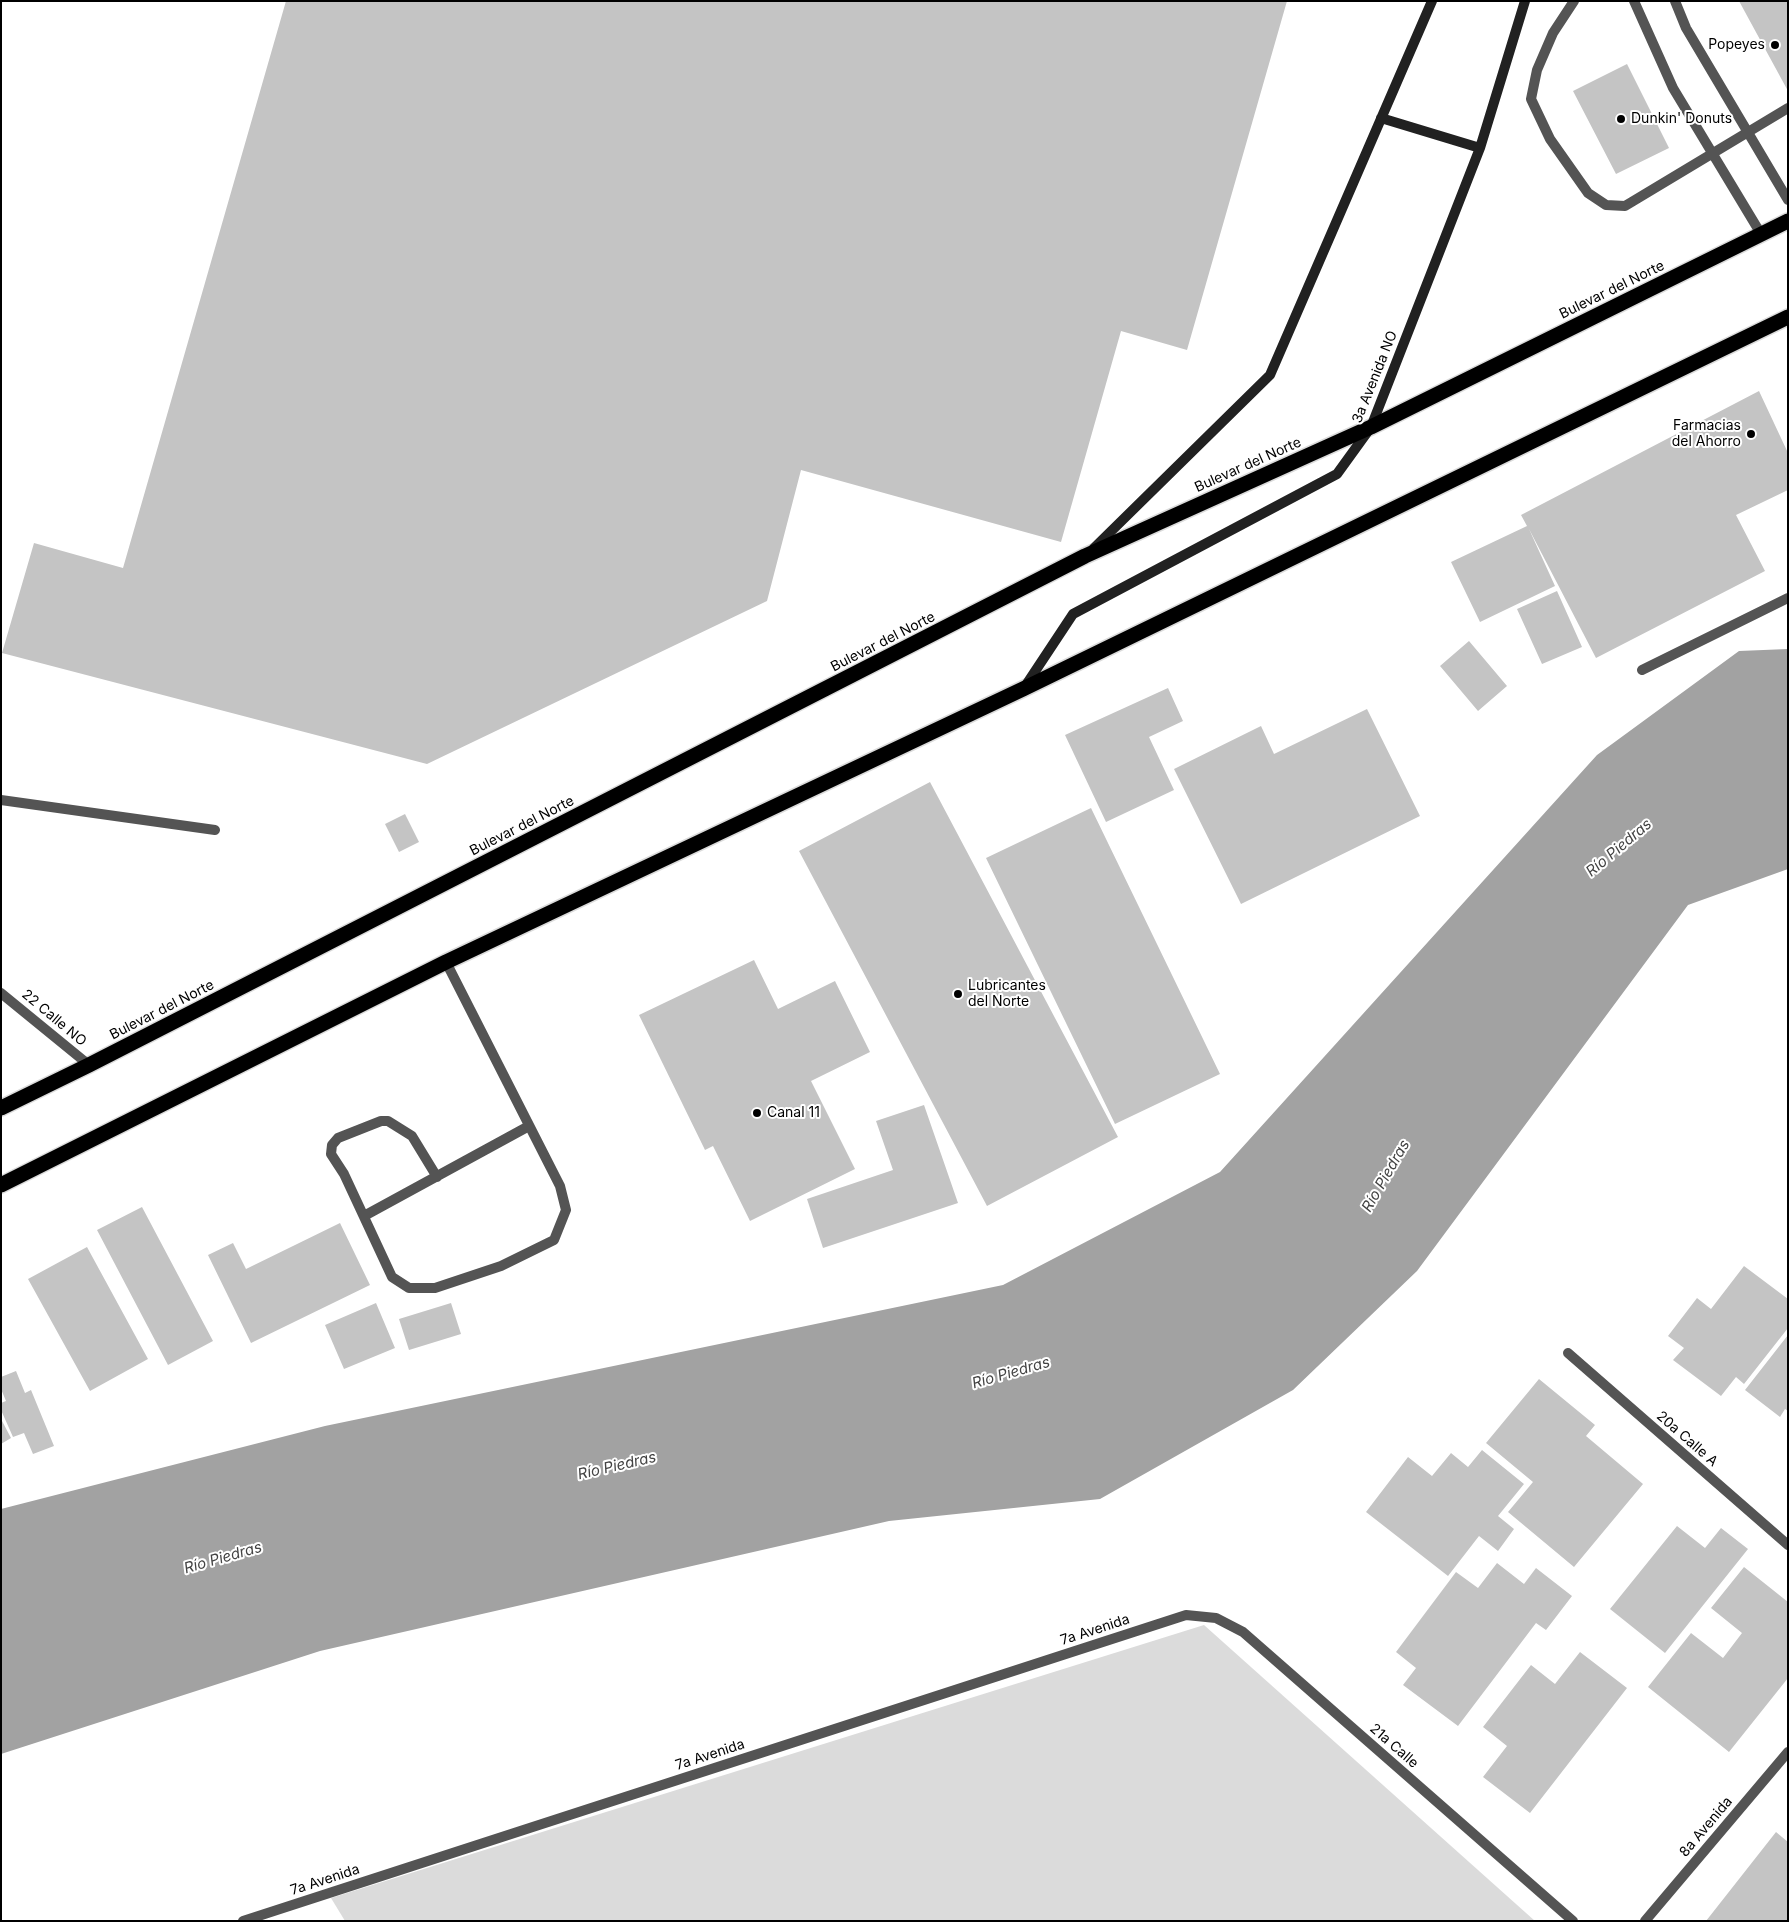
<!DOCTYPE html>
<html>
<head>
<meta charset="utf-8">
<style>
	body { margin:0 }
	#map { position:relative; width:1789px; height:1922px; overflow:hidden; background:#fff; font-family:Inter,sans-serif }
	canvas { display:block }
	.frame { position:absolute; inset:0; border:2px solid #000; pointer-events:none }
</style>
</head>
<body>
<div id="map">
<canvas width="1789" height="1922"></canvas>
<div class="frame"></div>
</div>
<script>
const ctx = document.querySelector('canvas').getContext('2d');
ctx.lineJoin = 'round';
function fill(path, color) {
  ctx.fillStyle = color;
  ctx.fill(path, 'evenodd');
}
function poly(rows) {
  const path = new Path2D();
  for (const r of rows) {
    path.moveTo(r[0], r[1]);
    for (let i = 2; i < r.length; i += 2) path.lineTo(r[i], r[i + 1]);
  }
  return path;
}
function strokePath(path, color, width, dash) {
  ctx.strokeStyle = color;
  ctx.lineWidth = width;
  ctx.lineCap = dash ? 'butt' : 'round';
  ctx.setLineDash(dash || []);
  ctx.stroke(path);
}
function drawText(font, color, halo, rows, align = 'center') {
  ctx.font = font + ' Inter,sans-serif';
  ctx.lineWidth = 4;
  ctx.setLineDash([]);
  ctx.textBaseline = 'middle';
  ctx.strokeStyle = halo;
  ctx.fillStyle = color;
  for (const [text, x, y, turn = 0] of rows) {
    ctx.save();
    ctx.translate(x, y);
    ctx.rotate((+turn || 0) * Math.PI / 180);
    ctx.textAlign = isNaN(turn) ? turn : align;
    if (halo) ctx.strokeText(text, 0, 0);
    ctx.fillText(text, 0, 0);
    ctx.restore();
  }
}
const green = poly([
	[1204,1625,1535,1921,345,1921,331,1898]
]);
const water = poly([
	[1788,649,1788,869,1688,905,1417,1271,1293,1390,1100,1499,889,1521,320,1651,1,1754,1,1509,325,1426,1003,1285,1220,1172,1597,755,1739,651]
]);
const building = poly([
	[286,1,1287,1,1187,350,1121,331,1061,542,801,470,767,601,427,764,2,653,34,543,123,568],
	[1739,1,1788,1,1788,91],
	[1627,64,1669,148,1616,174,1573,91],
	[1759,391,1788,453,1788,490,1736,515,1765,571,1596,658,1529,529,1555,586,1480,622,1451,562,1527,526,1521,515],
	[1557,591,1582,647,1542,664,1517,609],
	[1469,641,1507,686,1478,711,1440,666],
	[1168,688,1183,721,1149,737,1174,790,1106,822,1065,735],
	[1367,709,1420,816,1241,904,1174,769,1261,726,1274,754],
	[930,782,1118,1137,987,1206,799,851],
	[1091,808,1220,1074,1115,1124,986,858],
	[405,814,419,842,399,852,385,824],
	[754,960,778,1009,835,981,870,1052,811,1081,855,1169,750,1221,713,1146,705,1150,639,1015],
	[924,1105,958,1203,823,1248,807,1199,893,1170,876,1121],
	[142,1207,213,1341,168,1365,97,1230],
	[340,1223,370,1285,251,1343,208,1255,233,1243,246,1269],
	[87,1247,148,1359,90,1391,28,1279],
	[1744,1266,1788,1299,1788,1328,1744,1384,1736,1377,1721,1396,1673,1360,1684,1348,1668,1336,1697,1298,1711,1309],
	[376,1303,395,1348,344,1369,325,1325],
	[451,1303,461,1334,409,1350,399,1319],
	[1788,1335,1788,1411,1785,1409,1780,1417,1745,1390],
	[16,1371,25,1393,31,1390,54,1446,33,1454,24,1433,13,1437,1,1410,1,1403,6,1401,1,1389,1,1377],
	[1539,1379,1595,1425,1586,1436,1643,1484,1574,1567,1508,1512,1533,1482,1486,1443],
	[1,1419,11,1438,1,1444],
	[1482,1450,1524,1484,1498,1516,1514,1529,1498,1551,1479,1536,1448,1576,1366,1512,1408,1457,1432,1476,1451,1453,1468,1467],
	[1677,1526,1705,1548,1721,1528,1748,1549,1665,1653,1610,1609],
	[1497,1563,1524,1584,1536,1568,1572,1596,1546,1630,1536,1623,1458,1726,1403,1685,1416,1668,1396,1652,1456,1572,1478,1588],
	[1744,1567,1788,1602,1788,1678,1729,1752,1648,1687,1691,1633,1723,1658,1742,1633,1711,1608],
	[1580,1652,1627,1688,1530,1813,1483,1777,1507,1746,1483,1727,1531,1665,1555,1684],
	[1776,1832,1788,1842,1788,1921,1706,1921]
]);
const lane = poly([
	[1574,1,1553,33,1537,70,1531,99,1550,139,1588,193,1606,205,1625,206,1788,108],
	[1634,1,1673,88,1761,234],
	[1675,1,1686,28,1788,200],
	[1642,670,1788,598],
	[1,800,215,830],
	[437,1177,412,1136,388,1121,381,1121,338,1138,332,1145,331,1154,344,1174,392,1277,409,1288,435,1288,501,1266,554,1240,566,1210,560,1186,446,962],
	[364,1216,529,1126]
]);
const street = poly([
	[1,993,89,1065],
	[1568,1353,1788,1545],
	[243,1921,1186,1615,1216,1618,1243,1632,1573,1921],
	[1645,1921,1788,1752]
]);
const secondary = poly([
	[1381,118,1480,148],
	[1094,548,1270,375,1432,1],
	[1024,688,1073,614,1337,474,1371,427,1480,148,1525,1]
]);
const highway = poly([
	[1,1108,89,1065,1085,556,1371,427,1788,221],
	[1,1185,446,962,1023,689,1788,317]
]);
const markers = [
	[1775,45,5,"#000"],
	[1621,119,5,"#000"],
	[1751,434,5,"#000"],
	[958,994,5,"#000"],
	[757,1113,5,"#000"]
];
const poiNames = [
	["Popeyes",1765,45,"right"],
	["Dunkin' Donuts",1631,119],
	["Farmacias",1741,426,"right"],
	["del Ahorro",1741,442,"right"],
	["Lubricantes",968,986],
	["del Norte",968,1002],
	["Canal 11",767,1113]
];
const streetNames = [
	["Bulevar del Norte",1612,290,-26],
	["3a Avenida NO",1375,377,-68],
	["Bulevar del Norte",1248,465,-24],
	["Bulevar del Norte",883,642,-27],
	["Bulevar del Norte",522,826,-27],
	["Bulevar del Norte",162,1010,-27],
	["22 Calle NO",54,1018,40],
	["20a Calle A",1687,1439,41],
	["7a Avenida",1095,1630,-18],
	["21a Calle",1394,1746,41],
	["7a Avenida",710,1755,-18],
	["8a Avenida",1706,1827,-50],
	["7a Avenida",325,1880,-18]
];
const waterNames = [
	["Río Piedras",1619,848,-40],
	["Río Piedras",1386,1176,-60],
	["Río Piedras",1011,1373,-16],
	["Río Piedras",617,1466,-13],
	["Río Piedras",223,1558,-16]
];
fill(green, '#dbdbdb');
fill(water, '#a2a2a2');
fill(building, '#c4c4c4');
strokePath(highway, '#dbdbdb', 18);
strokePath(lane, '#545454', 10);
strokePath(street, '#545454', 10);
strokePath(secondary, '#212121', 10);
strokePath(highway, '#000', 15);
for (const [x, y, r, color] of markers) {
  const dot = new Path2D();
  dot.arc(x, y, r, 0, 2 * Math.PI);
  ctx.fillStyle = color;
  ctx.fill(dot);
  strokePath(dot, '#fff', 2);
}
drawText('14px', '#000', '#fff', poiNames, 'left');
drawText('14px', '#000', '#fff', streetNames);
drawText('italic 15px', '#434343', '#fff', waterNames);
</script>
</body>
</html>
